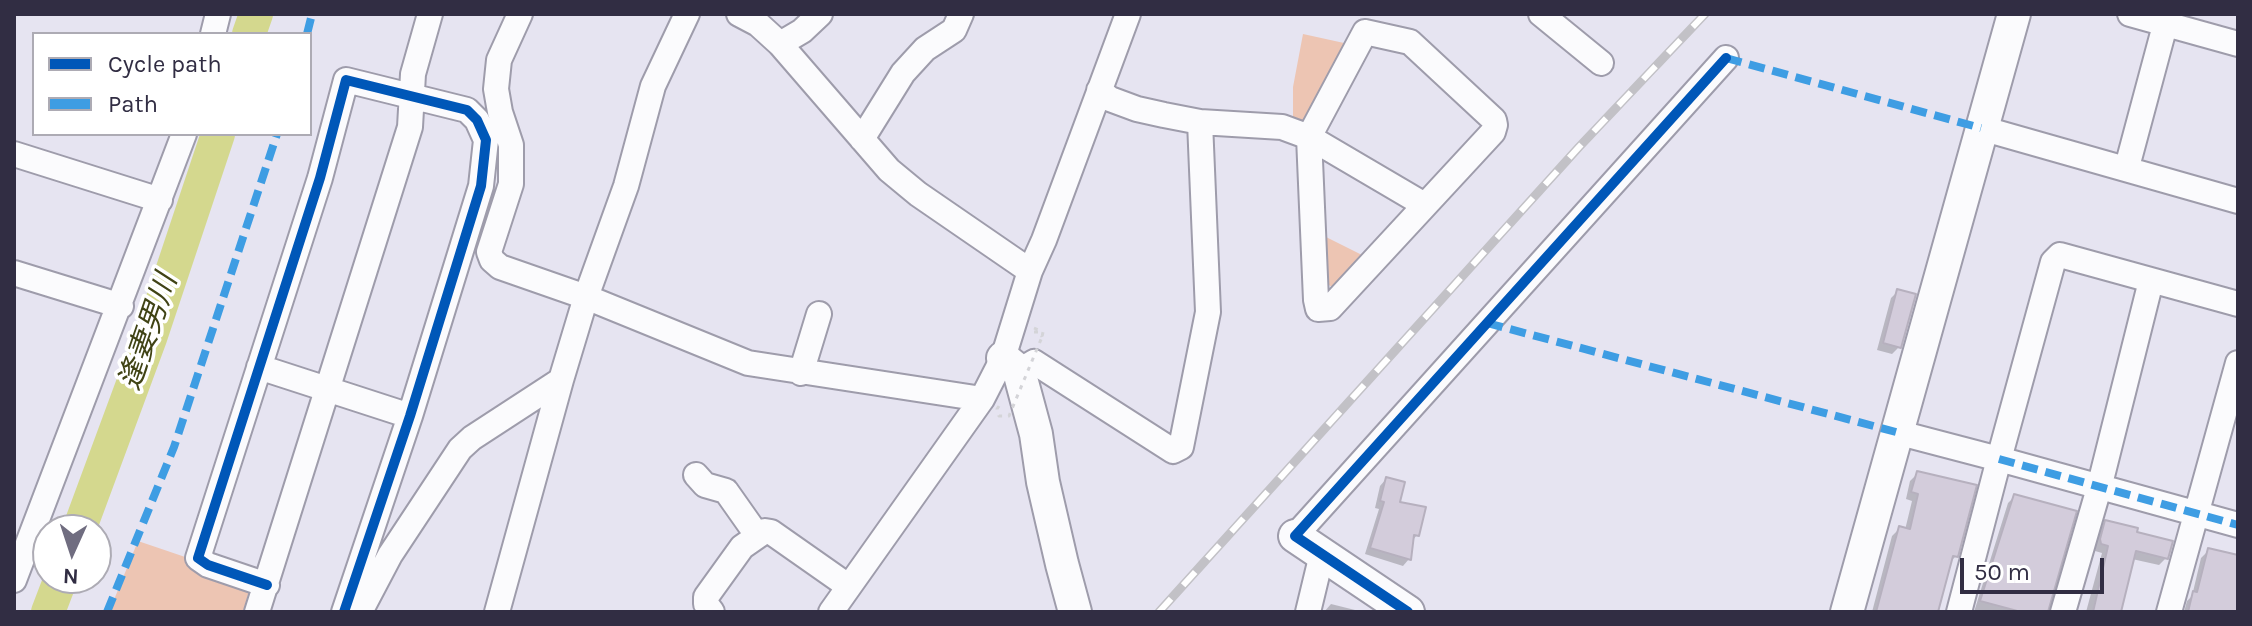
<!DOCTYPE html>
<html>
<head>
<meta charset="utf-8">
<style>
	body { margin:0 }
	#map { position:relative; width:2252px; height:626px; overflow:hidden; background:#e6e4f1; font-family:Karla,sans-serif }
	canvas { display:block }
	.frame { position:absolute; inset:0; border:16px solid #312d43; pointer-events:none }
	.legend { position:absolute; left:32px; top:32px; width:280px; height:104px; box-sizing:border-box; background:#fff; border:2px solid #adabb4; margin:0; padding:10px 14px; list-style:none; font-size:24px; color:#312d43 }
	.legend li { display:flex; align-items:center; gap:16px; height:40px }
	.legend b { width:40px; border:2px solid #adabb4 }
	.north { position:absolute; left:32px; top:514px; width:80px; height:80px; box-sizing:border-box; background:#fff; border:2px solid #adabb4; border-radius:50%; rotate:183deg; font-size:22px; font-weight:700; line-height:32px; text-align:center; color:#312d43 }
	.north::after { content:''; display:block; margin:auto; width:28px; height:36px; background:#706d80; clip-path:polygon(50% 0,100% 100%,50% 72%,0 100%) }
	.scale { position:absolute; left:1960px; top:558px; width:144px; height:36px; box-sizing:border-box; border:4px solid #312d43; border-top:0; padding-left:10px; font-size:24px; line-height:28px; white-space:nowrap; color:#312d43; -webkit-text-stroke:6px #fff; paint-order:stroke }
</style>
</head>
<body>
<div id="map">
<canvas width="2252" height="626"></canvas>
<div class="frame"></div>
<ul class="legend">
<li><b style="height:10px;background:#0057b8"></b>Cycle path</li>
<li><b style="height:10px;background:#3e9de3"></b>Path</li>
</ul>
<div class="north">N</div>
<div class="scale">50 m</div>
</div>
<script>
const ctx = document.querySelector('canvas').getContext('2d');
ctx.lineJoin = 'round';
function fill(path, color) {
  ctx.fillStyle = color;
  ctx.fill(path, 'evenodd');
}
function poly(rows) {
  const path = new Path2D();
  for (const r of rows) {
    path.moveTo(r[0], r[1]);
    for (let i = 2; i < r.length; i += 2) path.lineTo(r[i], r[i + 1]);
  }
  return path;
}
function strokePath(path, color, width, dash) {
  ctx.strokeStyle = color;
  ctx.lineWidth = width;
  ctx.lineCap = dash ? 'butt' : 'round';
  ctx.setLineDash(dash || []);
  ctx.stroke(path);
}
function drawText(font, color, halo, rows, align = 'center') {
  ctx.font = font + ' Karla,"Noto Sans JP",sans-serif';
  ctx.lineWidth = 7;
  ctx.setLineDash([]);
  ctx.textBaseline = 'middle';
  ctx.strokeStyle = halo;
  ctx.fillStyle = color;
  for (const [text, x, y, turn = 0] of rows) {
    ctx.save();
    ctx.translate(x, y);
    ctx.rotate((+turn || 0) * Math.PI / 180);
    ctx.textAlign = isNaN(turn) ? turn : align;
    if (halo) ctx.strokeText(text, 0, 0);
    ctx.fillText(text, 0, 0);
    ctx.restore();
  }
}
const green = poly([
	[1303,34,1344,43,1310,121,1293,123,1293,87],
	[1324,236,1362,255,1333,288,1325,282],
	[138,541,244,577,250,588,243,612,109,612]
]);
const shadow = poly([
	[1898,291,1899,347,1892,354,1877,350,1891,298],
	[1917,474,1956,556,1949,563,1936,612,1872,612,1892,536,1899,529,1905,530,1912,501,1906,499,1910,481],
	[1386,479,1417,535,1412,541,1409,559,1403,566,1365,554,1379,509,1375,508,1380,486],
	[2015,496,2047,612,1974,612,2008,503],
	[2106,522,2134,534,2166,558,2159,565,2132,559,2119,612,2086,612,2102,553,2095,551,2099,529],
	[2208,551,2238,562,2238,612,2184,612,2187,601,2192,596,2201,558],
	[1331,604,1355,610,1355,612,1324,612]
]);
const river = poly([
	[249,34,256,14],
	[79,530,150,338,218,134],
	[48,612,61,578]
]);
const building = poly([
	[1897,289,1916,294,1901,348,1883,343,1897,289],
	[1917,471,1977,485,1958,557,1953,556,1938,612,1876,612,1899,526,1910,529,1918,494,1911,492,1917,471],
	[1386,477,1405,482,1400,502,1426,507,1419,536,1414,535,1411,560,1370,548,1384,502,1380,501,1386,477],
	[2014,494,2077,511,2048,612,2021,612,1980,601,2014,494],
	[2105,520,2138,528,2137,532,2173,541,2168,559,2136,551,2121,612,2093,612,2108,546,2101,544,2100,539,2105,520],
	[2208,548,2238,555,2238,612,2188,612,2193,591,2197,592,2208,548]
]);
const path = poly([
	[1034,328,1043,332,1041,342],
	[1034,332,1040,332,1042,337]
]);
const street = poly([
	[520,14,499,60,496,89,500,112,511,145,511,184,489,252,492,260,500,267,586,297,748,363,982,399],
	[739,14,758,24,780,44,889,170,918,194,1030,271],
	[1541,14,1601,63],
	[2130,14,2238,44],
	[1365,32,1410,42,1494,120,1495,125,1493,132,1330,308,1318,309,1316,300,1309,137,1365,32],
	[213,34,218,14],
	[780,44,802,31,820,14],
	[1099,90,1110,99,1137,109,1164,115,1200,122,1282,127,1309,137,1423,204],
	[1981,128,2238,201],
	[862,139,903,73,925,49,954,30,961,14],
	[14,154,160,200],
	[2127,167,2168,14],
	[14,273,121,306],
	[259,367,410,416],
	[1019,371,1034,362,1173,451,1181,447,1208,312,1200,122],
	[801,373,819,314],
	[1896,432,1999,459,2053,262,2060,255,2238,304],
	[696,475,705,485,726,491,757,535],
	[1295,536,1726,58],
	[14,580,184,134],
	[267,585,208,565,198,558,320,178,346,80,467,110,477,120,486,140,481,186,410,416,344,612],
	[257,612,410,127,413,74,430,14],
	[360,612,390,555,460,449,472,438,561,380],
	[497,612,561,380,586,297,626,186,653,86,687,14],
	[712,612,706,604,706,597,742,547,765,531,771,532,848,586],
	[831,612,982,399,1003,358,1030,271,1044,240,1128,14],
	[1308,612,1322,554],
	[1959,612,1999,459,2238,525],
	[2063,612,2099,488,2151,281],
	[2169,612,2238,363]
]);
const secondary = poly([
	[1003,358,1019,371,1036,434,1043,482,1062,564,1075,612],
	[1295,536,1408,612],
	[1847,612,2014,14]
]);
const rail = poly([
	[1159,612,1579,147,1705,14]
]);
const pathBridge = poly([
	[999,406,997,409,999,416,1009,416,1042,337]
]);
const quiet = poly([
	[307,34,312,14],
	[1726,58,1981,128],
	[1487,323,1896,432],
	[1999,459,2238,525],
	[107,612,174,447,277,134]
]);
const cycleway = poly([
	[267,585,208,565,198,558,320,178,346,80,467,110,477,120,486,140,481,186,410,416,344,612],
	[1408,612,1295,536,1726,58]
]);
const waterNames = [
	["逢妻男川",149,332,-71]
];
fill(green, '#edc5b3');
fill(shadow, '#0003');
strokePath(river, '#d4d88e', 34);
fill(building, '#d3ccdb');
strokePath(building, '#b6b0be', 2);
strokePath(street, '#9e9cab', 28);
strokePath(secondary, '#9e9cab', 36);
strokePath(path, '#d4d4d8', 3, [4, 6]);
strokePath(street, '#fbfbfd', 24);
strokePath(secondary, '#fbfbfd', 32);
strokePath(rail, '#c2c1c6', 9);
strokePath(rail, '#fff', 6, [18]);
strokePath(pathBridge, '#d4d4d8', 3, [4, 6]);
strokePath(quiet, '#3e9de3', 8, [16, 8]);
strokePath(cycleway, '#0057b8', 10);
drawText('italic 30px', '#404315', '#fff', waterNames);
</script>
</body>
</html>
